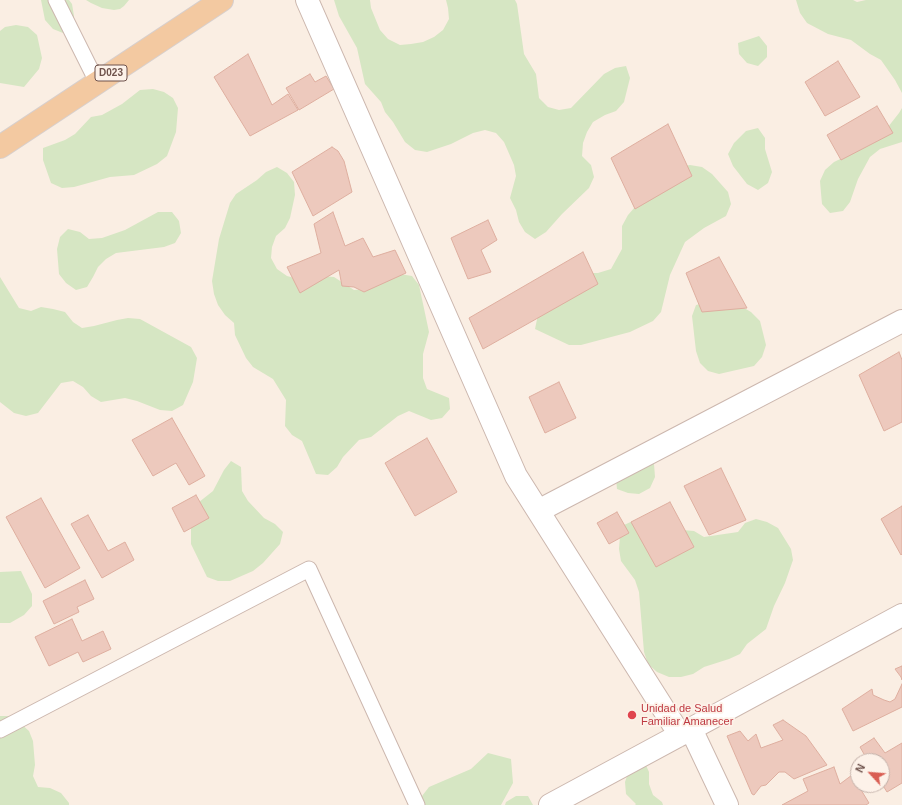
<!DOCTYPE html>
<html>
<head>
<meta charset="utf-8">
<style>
	body { margin:0 }
	#map { position:relative; width:902px; height:805px; overflow:hidden; background:#faeee3; font-family:Helvetica,sans-serif }
	canvas { display:block }
	.north { position:absolute; left:850px; top:753px; width:40px; height:40px; box-sizing:border-box; background:#fdf2e9; border:1px solid #c4b2aa; border-radius:50%; rotate:296deg; font-size:11px; font-weight:700; line-height:16px; text-align:center; color:#6f534c }
	.north::after { content:''; display:block; margin:auto; width:14px; height:18px; background:#d95e53; clip-path:polygon(50% 0,100% 100%,50% 72%,0 100%) }
</style>
</head>
<body>
<div id="map">
<canvas width="902" height="805"></canvas>
<div class="north">N</div>
</div>
<script>
const ctx = document.querySelector('canvas').getContext('2d');
ctx.lineJoin = 'round';
function fill(path, color) {
  ctx.fillStyle = color;
  ctx.fill(path, 'evenodd');
}
function poly(rows) {
  const path = new Path2D();
  for (const r of rows) {
    path.moveTo(r[0], r[1]);
    for (let i = 2; i < r.length; i += 2) path.lineTo(r[i], r[i + 1]);
  }
  return path;
}
function strokePath(path, color, width, dash) {
  ctx.strokeStyle = color;
  ctx.lineWidth = width;
  ctx.lineCap = dash ? 'butt' : 'round';
  ctx.setLineDash(dash || []);
  ctx.stroke(path);
}
function drawText(font, color, halo, rows, align = 'center') {
  ctx.font = font + ' Helvetica,sans-serif';
  ctx.lineWidth = 3.5;
  ctx.setLineDash([]);
  ctx.textBaseline = 'middle';
  ctx.strokeStyle = halo;
  ctx.fillStyle = color;
  for (const [text, x, y, turn = 0] of rows) {
    ctx.save();
    ctx.translate(x, y);
    ctx.rotate((+turn || 0) * Math.PI / 180);
    ctx.textAlign = isNaN(turn) ? turn : align;
    if (halo) ctx.strokeText(text, 0, 0);
    ctx.fillText(text, 0, 0);
    ctx.restore();
  }
}
const green = poly([
	[41,0,69,0,72,4,74,16,73,28,63,33,53,29,45,20],
	[86,0,129,0,124,6,120,9,114,10,102,8,91,3],
	[334,0,370,0,371,8,380,30,388,39,400,45,411,44,423,42,434,37,443,30,449,19,448,8,446,0,515,0,517,4,524,54,536,74,539,98,548,107,559,110,571,108,604,74,615,68,626,66,630,78,624,102,616,111,605,115,593,122,587,132,583,143,582,156,591,165,594,177,589,188,562,214,546,232,535,239,525,232,519,222,516,210,510,198,516,176,514,165,504,142,496,133,485,130,473,133,451,144,427,152,415,150,405,142,393,122,385,112,381,102,365,84,357,48,339,16],
	[796,0,853,0,857,2,866,0,902,0,902,93,895,80,881,60,870,54,851,40,828,34,807,23,800,13],
	[16,25,28,27,37,35,42,58,39,69,24,87,0,83,0,31,5,27],
	[759,36,767,46,767,57,758,66,747,63,739,54,738,43],
	[153,89,164,92,173,98,178,108,176,132,167,156,157,164,134,175,110,177,74,187,62,188,51,183,43,160,43,148,65,140,75,134,91,117,102,115,122,104,140,90],
	[902,108,902,142,880,149,870,157,858,179,850,202,843,211,830,213,822,204,821,193,820,181,825,170,834,162,877,141,899,113],
	[758,128,765,138,765,149,772,172,768,183,758,190,747,184,733,166,728,154,734,143,746,131],
	[690,165,702,167,712,174,728,192,731,204,726,216,704,228,685,242,670,275,661,312,653,321,630,332,581,345,569,345,535,329,540,305,587,273,598,273,611,269,622,249,622,226,628,215,635,207,679,167],
	[277,167,287,173,294,182,295,195,290,218,285,228,276,236,272,247,271,258,277,269,287,276,298,279,322,276,334,277,354,290,366,289,400,274,412,276,419,285,429,332,423,354,423,378,427,389,449,398,450,409,442,418,431,420,409,411,398,416,371,437,359,440,343,457,337,467,328,475,316,474,302,441,292,435,285,426,286,400,273,379,253,367,246,358,235,335,234,323,225,315,218,305,214,294,212,281,219,239,230,203,236,194,257,180,266,172],
	[158,212,172,212,179,221,181,233,175,243,164,247,116,253,106,259,98,267,93,277,87,287,76,290,66,283,59,274,57,249,60,237,68,229,80,232,89,239,102,238,125,230],
	[0,277,19,308,31,311,41,307,53,309,65,312,73,322,82,328,94,326,117,320,128,318,140,319,191,347,197,358,193,382,183,405,172,411,160,410,137,401,125,398,101,402,91,396,83,387,73,381,61,383,38,413,26,416,14,413,0,402],
	[719,300,732,301,751,312,760,321,766,345,762,357,754,366,719,374,708,371,700,363,696,351,692,316,696,305],
	[643,460,654,464,655,477,650,488,639,494,628,493,617,489,616,479],
	[231,461,241,467,242,491,248,501,264,518,275,524,283,532,280,544,263,563,253,571,230,581,218,581,207,577,191,544,191,517,194,506,213,491,224,470],
	[756,519,767,522,778,528,791,549,793,560,785,583,774,606,766,629,747,644,740,654,729,659,704,667,693,674,681,677,669,677,657,672,648,664,644,652,639,592,635,580,621,561,619,549,620,536,624,525,635,520,682,530,694,531,704,537,738,532,745,523],
	[21,571,32,594,32,606,24,615,10,623,0,623,0,572],
	[0,716,8,716,19,722,29,731,33,741,35,765,33,776,38,787,50,788,61,793,69,803,69,805,0,805],
	[488,753,511,759,513,783,501,805,415,805,429,787,471,769],
	[644,761,649,772,649,784,653,795,662,802,663,805,635,805,636,804,626,794,625,782,629,770],
	[516,796,528,796,533,805,505,805,506,802]
]);
const building = poly([
	[248,54,272,105,288,94,298,110,250,136,214,77,248,54],
	[838,61,860,97,825,116,805,82,838,61],
	[310,74,315,82,326,76,334,89,299,110,286,88,310,74],
	[877,106,893,133,841,160,827,135,877,106],
	[668,124,692,176,635,209,611,158,668,124],
	[332,147,338,151,344,161,352,192,313,216,292,172,332,147],
	[333,212,345,246,363,238,373,257,395,250,406,273,364,292,354,287,342,286,339,270,300,293,287,267,321,253,314,224,333,212],
	[488,220,497,240,481,250,491,272,468,279,451,238,488,220],
	[583,252,598,284,483,349,469,318,583,252],
	[719,257,747,308,702,312,686,273,719,257],
	[899,352,902,360,902,422,884,431,859,375,899,352],
	[559,382,576,418,545,433,529,397,559,382],
	[172,418,205,476,189,485,176,463,153,476,132,440,172,418],
	[427,438,457,492,415,516,385,463,427,438],
	[721,468,746,520,709,535,684,486,721,468],
	[196,495,209,518,184,532,172,508,196,495],
	[41,498,80,568,45,588,6,517,41,498],
	[670,502,694,547,656,567,631,522,670,502],
	[902,506,902,554,901,555,881,519,902,506],
	[617,512,629,533,609,544,597,523,617,512],
	[88,515,108,551,125,542,134,560,102,578,71,524,88,515],
	[85,580,94,599,77,607,79,612,54,624,43,601,85,580],
	[72,619,82,641,103,631,111,649,83,662,78,652,49,666,35,637,72,619],
	[902,666,902,680,901,677,895,669,902,666],
	[902,684,902,707,853,731,842,709,872,689,873,695,884,700,890,702,895,699,902,684],
	[783,720,806,736,827,765,794,779,785,772,779,772,766,785,761,786,754,795,752,794,727,736,740,731,748,741,756,734,761,748,783,740,773,725,783,720],
	[874,738,885,753,902,743,902,783,887,792,882,784,882,761,868,761,860,747,874,738],
	[834,767,840,784,852,775,869,803,866,805,782,805,808,791,803,779,834,767]
]);
const lane = poly([
	[56,0,97,82],
	[0,730,309,569,417,805]
]);
const street = poly([
	[307,0,516,476,680,735],
	[538,511,902,321],
	[691,729,727,805],
	[550,805,902,615]
]);
const primary = poly([
	[0,147,222,0]
]);
const markers = [
	[632,715,5,"#e0444e"]
];
const shields = [
	[111,73,32]
];
const shieldNames = [
	["D023",111,73]
];
const healthNames = [
	["Unidad de Salud",641,709],
	["Familiar Amanecer",641,722]
];
fill(green, '#d6e6c3');
fill(building, '#edc9bd');
strokePath(building, '#deae9f', 1);
strokePath(lane, '#ccb7ae', 17);
strokePath(street, '#ccb7ae', 24);
strokePath(primary, '#d7cfcd', 24);
strokePath(lane, '#fff', 15);
strokePath(street, '#fff', 22);
strokePath(primary, '#f3c9a1', 22);
for (const [x, y, r, color] of markers) {
  const dot = new Path2D();
  dot.arc(x, y, r, 0, 2 * Math.PI);
  ctx.fillStyle = color;
  ctx.fill(dot);
  strokePath(dot, '#fdf2e9', 1.5);
}
for (const [x, y, w] of shields) {
  const box = new Path2D();
  box.roundRect(x - w / 2, y - 8, w, 16, 3);
  ctx.fillStyle = '#fdf2e9';
  ctx.fill(box);
  strokePath(box, '#6f534c', 1);
}
drawText('bold 10px', '#6f534c', null, shieldNames);
drawText('11px', '#be3a42', '#fdf2e9', healthNames, 'left');
</script>
</body>
</html>
